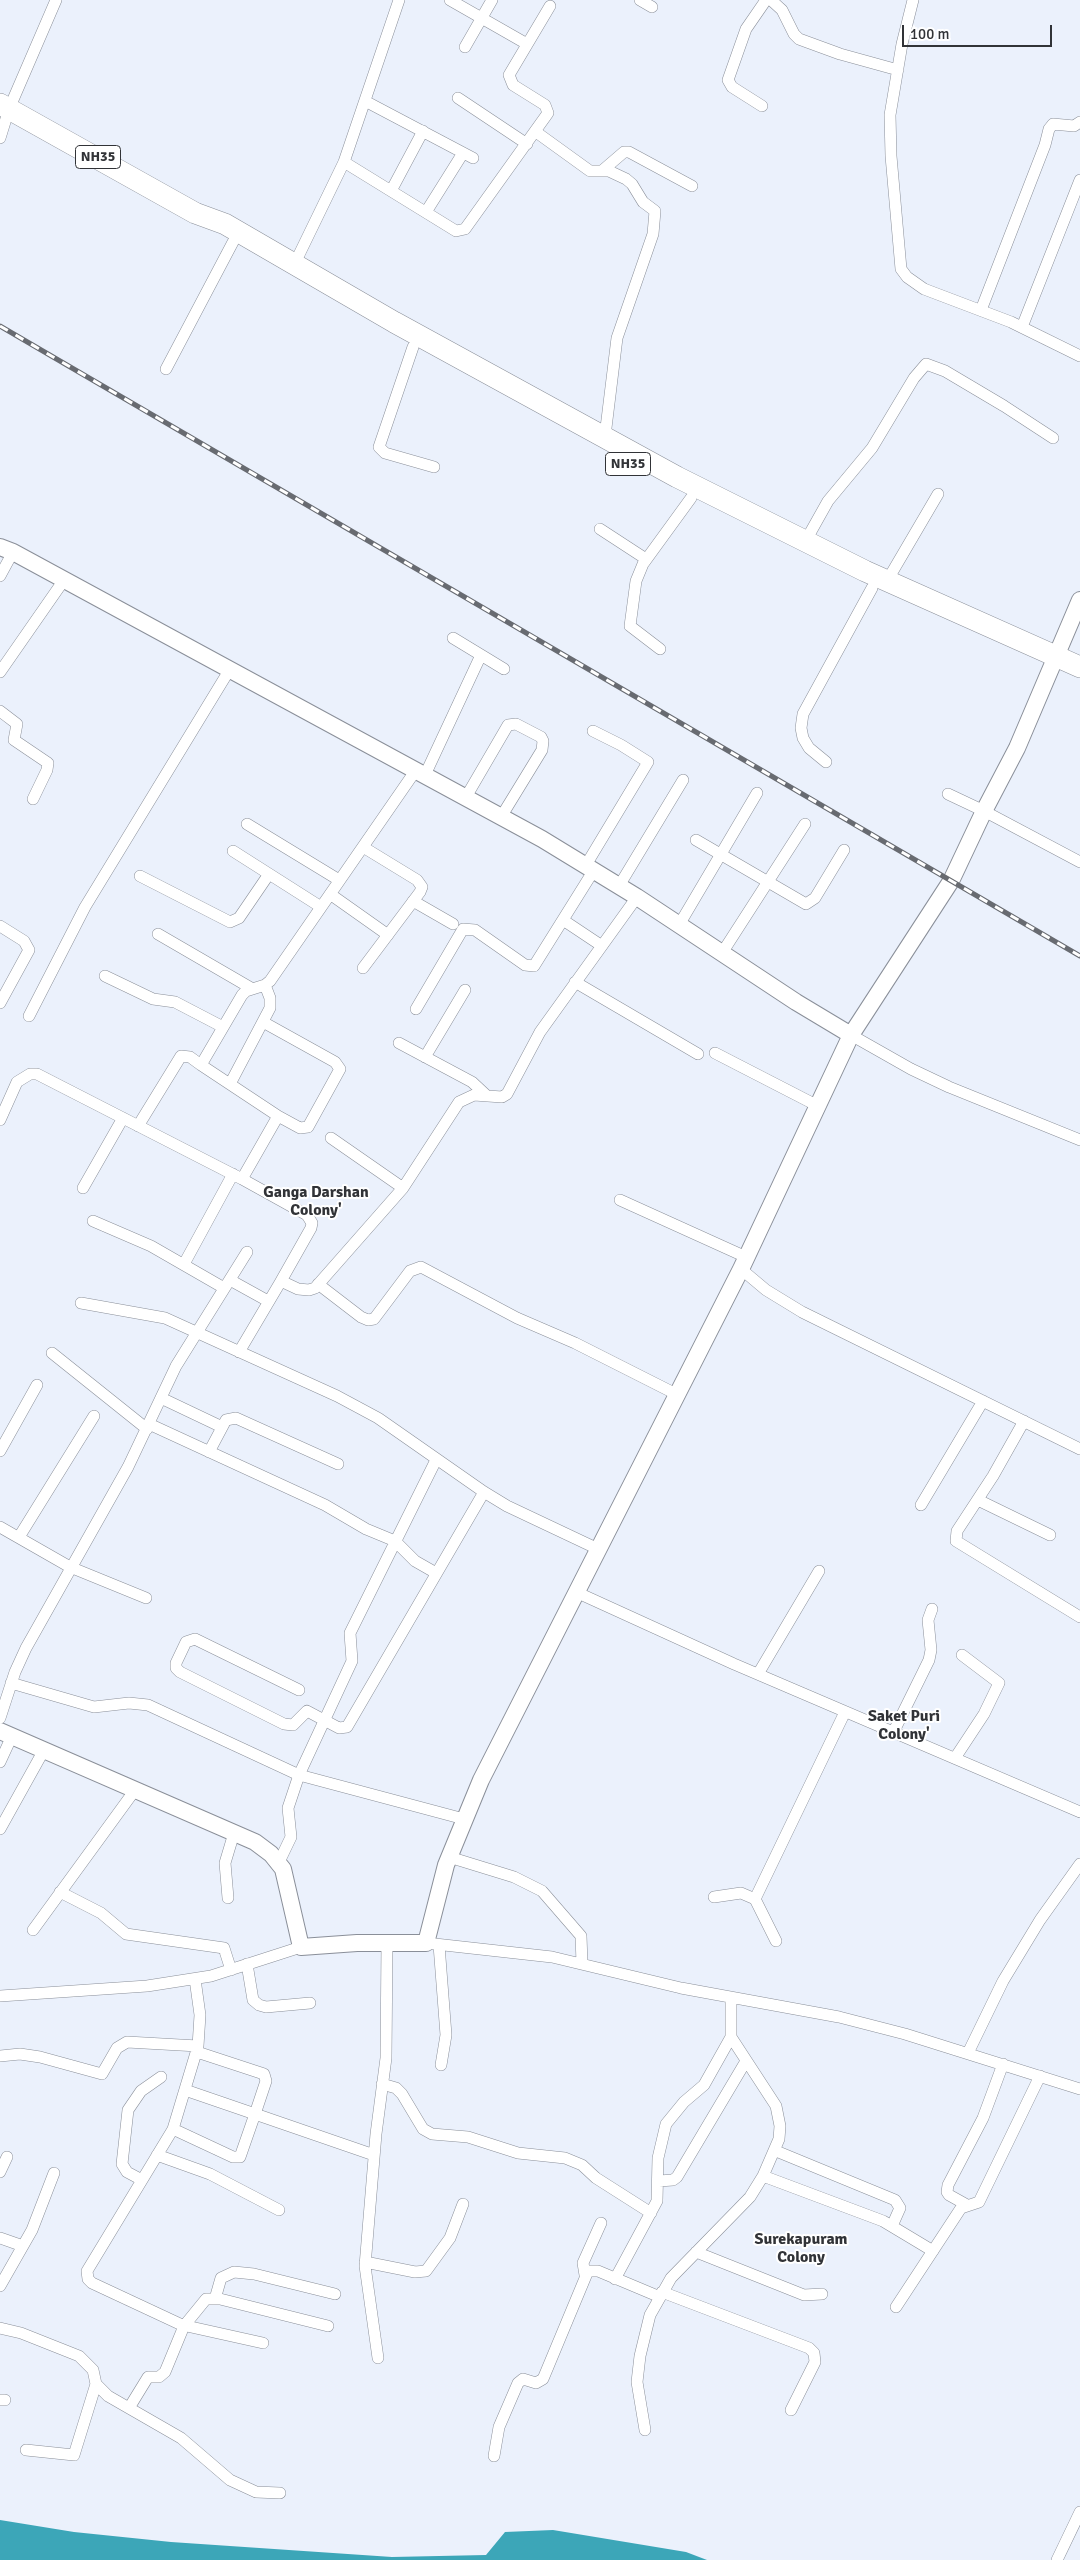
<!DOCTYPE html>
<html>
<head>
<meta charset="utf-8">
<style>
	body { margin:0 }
	#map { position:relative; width:1080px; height:2560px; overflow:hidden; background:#ebf1fc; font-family:Signika,sans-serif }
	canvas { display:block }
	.scale { position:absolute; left:902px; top:25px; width:150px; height:22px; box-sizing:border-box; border:2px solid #313337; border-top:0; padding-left:6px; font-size:15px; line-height:18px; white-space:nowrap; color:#313337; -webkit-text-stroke:4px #fff; paint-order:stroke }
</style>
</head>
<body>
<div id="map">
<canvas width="1080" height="2560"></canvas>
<div class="scale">100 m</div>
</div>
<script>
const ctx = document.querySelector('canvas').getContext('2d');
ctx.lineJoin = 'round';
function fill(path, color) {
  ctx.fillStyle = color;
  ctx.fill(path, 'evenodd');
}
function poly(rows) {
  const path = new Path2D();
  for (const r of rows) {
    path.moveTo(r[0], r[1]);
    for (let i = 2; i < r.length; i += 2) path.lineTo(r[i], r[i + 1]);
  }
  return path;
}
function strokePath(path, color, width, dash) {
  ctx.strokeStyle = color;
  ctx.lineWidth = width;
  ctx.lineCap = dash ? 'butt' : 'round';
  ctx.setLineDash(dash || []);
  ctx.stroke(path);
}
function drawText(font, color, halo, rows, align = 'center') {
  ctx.font = font + ' Signika,sans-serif';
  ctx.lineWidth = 4;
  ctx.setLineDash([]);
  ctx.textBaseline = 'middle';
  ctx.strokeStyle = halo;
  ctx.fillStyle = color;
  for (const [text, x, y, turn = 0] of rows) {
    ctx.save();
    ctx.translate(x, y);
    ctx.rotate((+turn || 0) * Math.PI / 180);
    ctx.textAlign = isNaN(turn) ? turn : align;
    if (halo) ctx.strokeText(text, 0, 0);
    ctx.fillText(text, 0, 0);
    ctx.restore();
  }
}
const water = poly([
	[0,2520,74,2532,171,2542,392,2557,486,2555,505,2532,553,2530,686,2552,707,2560,0,2560]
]);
const street = poly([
	[450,0,527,44],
	[640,0,652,7],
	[771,0,782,10,794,34,799,39,840,54,898,70],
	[913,0,902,44,890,115,891,156,901,269,907,277,924,289,1011,322,1080,356],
	[465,47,492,0],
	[458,98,527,144],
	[365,101,473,158],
	[762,106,732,87,728,80,746,29,766,0],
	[536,132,590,171,609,171,626,179,632,184,643,202,655,211,653,234,617,338,605,436],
	[0,138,9,109,56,0],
	[344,162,456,231,465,229,548,113,545,105,513,85,509,75,550,6],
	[603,170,624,152,629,152,692,186],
	[391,191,423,131],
	[426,212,463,153],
	[294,265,344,162,399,0],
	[981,310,1045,145,1049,129,1053,124,1074,126,1080,122],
	[1022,327,1080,180],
	[413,347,379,447,385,453,434,467],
	[166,369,233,242],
	[600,529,646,559],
	[805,542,828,501,872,448,914,378,926,364,945,371,1004,406,1053,438],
	[0,576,13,552],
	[887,581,938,494],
	[660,649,630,626,636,581,643,564,691,498],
	[481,655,504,669],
	[0,672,64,580],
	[0,711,17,724,14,740,48,763,47,770,33,799],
	[826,762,809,748,803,738,801,728,803,714,872,588],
	[425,775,481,655,453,638],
	[948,794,984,811,1080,862],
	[466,797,508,725,516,724,541,737,543,741,542,750,501,817],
	[247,824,339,880],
	[696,840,806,904,815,898,844,850],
	[363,847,417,880,422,887,420,892,363,968],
	[233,851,321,907],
	[586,865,648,762,621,745,593,731],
	[140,876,230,922,239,918,269,874],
	[619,886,683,780],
	[330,894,388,935],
	[413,901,453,924],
	[563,920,602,946],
	[679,925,757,793],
	[0,926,24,941,29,950,0,1003],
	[158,934,251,988],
	[722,953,805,824],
	[105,976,153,999,175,1002,223,1027],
	[575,982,698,1054],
	[416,1009,463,929,475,930,525,965,534,966,594,870],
	[29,1016,85,907,230,669],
	[263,1022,335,1062,340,1069,308,1127,300,1128,278,1116],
	[851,1035,911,1069,949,1087,1080,1140],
	[399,1043,472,1082,487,1096],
	[715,1053,818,1106],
	[425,1057,465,990],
	[230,1084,270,1008,270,998,265,985],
	[0,1120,17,1082,30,1074,37,1074,242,1179,307,1215,312,1223,311,1228,281,1281],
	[138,1126,181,1056,190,1057,201,1065],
	[331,1138,403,1188],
	[242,1179,278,1116,201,1065,242,995,246,991,265,985,270,981,416,770],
	[83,1188,123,1118],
	[620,1200,746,1257],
	[93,1221,151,1246,224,1288],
	[184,1264,233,1174],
	[741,1269,766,1290,802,1312,1080,1449],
	[230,1280,268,1301],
	[318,1284,361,1317,368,1320,374,1319,410,1271,421,1267,517,1318,575,1343,676,1394],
	[81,1303,165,1318,337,1396,378,1418,484,1492,507,1506,598,1549],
	[239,1352,281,1281,298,1289,309,1290,315,1288,403,1188,459,1102,474,1095,502,1097,507,1094,540,1032,637,897],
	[52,1353,147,1429],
	[161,1398,222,1427],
	[1024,1421,993,1476,957,1531,956,1541,1080,1617],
	[149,1424,325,1505,366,1529,395,1541,415,1561,436,1573],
	[0,1451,37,1385],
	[209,1452,226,1420,236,1418,338,1464],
	[978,1500,1050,1535],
	[921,1505,983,1401],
	[0,1527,70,1567,146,1598],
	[19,1537,94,1416],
	[576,1592,734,1664,1080,1812],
	[758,1674,819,1571],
	[11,1683,94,1707,129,1703,148,1705,299,1775,464,1819],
	[299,1690,195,1639,186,1642,176,1663,176,1668,180,1672,284,1724,293,1725,307,1711,339,1728,347,1727,484,1492],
	[0,1718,15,1672,26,1648,128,1467,176,1366,247,1252],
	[893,1733,929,1660,931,1650,928,1620,932,1609],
	[955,1758,984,1714,999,1683,962,1655],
	[0,1762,12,1736],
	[0,1829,44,1750],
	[449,1857,514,1877,542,1891,581,1936,582,1963],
	[279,1862,291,1837,288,1808,299,1775,352,1661,350,1633,436,1460],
	[60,1892,101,1913,126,1934,224,1948,231,1970],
	[714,1897,741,1893,755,1899],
	[228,1898,225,1863,234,1833],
	[33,1930,135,1790],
	[776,1941,755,1899,845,1712],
	[426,1943,552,1957,681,1988,839,2017,905,2034,1080,2089],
	[439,1945,446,2035,441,2065],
	[247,1964,253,2000,259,2005,266,2007,310,2003],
	[195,1979,200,2015,198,2046,173,2129,87,2271,88,2279,92,2283,182,2325,263,2343],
	[0,1996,147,1986,211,1976,301,1947],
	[968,2053,1003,1981,1040,1920,1080,1864],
	[0,2056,20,2054,40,2057,102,2074,117,2048,127,2042,198,2046],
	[382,2084,396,2088,402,2094,423,2129,432,2134,468,2137,518,2153,565,2158,582,2165,596,2178,651,2213],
	[185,2090,255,2114,266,2081,264,2074,197,2052],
	[173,2129,233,2157,240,2157,255,2114,374,2155],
	[776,2151,895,2200,900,2208,892,2226],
	[157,2155,210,2174,279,2210],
	[0,2172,7,2157],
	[763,2176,883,2221,933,2251],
	[142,2180,127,2172,122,2164,128,2110,141,2091,161,2077],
	[659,2181,673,2180,677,2177,746,2061],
	[967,2205,949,2195,947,2192,948,2185,983,2118,1003,2064],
	[0,2238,23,2246],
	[696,2252,804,2295,822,2294],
	[365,2262,415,2272,426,2271,450,2238,463,2204],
	[585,2275,583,2263,601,2223],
	[615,2279,657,2201,658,2158,666,2124,684,2102,704,2085,731,2037],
	[0,2286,32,2230,54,2173],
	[662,2292,809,2348,814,2353,815,2362,791,2410],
	[215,2299,221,2278,234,2272,254,2274,335,2294],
	[896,2307,961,2208,979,2202,1040,2076],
	[0,2328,21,2333,79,2356,93,2370,96,2384,108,2396,181,2438,230,2480,256,2492,280,2493],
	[378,2358,365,2266,376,2134,386,2058,387,1943],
	[0,2400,5,2400],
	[129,2408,148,2377,159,2377,165,2372,184,2326,206,2299,220,2299,328,2326],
	[645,2430,637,2382,640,2356,650,2315,671,2278,750,2197,763,2176,779,2139,780,2126,776,2106,731,2037,731,1997],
	[26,2450,74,2455,96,2384],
	[494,2456,499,2427,518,2383,523,2379,536,2383,543,2379,588,2271,598,2271,660,2297],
	[1057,2560,1080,2512]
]);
const secondary = poly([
	[0,547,13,552,542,839,637,897,796,1002,851,1035],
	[0,1731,255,1842,271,1854,283,1869,301,1947,357,1943,426,1943,446,1865,481,1780,741,1269,851,1035,951,881,984,811,1017,748,1080,600]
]);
const highway = poly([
	[0,104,195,213,225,224,394,322,677,477,865,571,1080,667]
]);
const rail = poly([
	[0,326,1080,956]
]);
const shields = [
	[98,157,45],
	[628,464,45]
];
const shieldNames = [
	["NH35",98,157],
	["NH35",628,464]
];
const neighbourhoodNames = [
	["Ganga Darshan",316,1193],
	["Colony'",316,1211],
	["Saket Puri",904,1717],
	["Colony'",904,1735],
	["Surekapuram",801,2240],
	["Colony",801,2258]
];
fill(water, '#3ca6b8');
strokePath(street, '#8a8f99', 12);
strokePath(secondary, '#8a8f99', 18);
strokePath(highway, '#8a8f99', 22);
strokePath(street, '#fff', 11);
strokePath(secondary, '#fff', 16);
strokePath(highway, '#fff', 21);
strokePath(rail, '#686b71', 5);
strokePath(rail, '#fff', 3, [9]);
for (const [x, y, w] of shields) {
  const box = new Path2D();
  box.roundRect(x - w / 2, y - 11.5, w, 23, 4);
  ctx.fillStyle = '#fff';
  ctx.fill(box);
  strokePath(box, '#313337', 1);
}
drawText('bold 14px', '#313337', null, shieldNames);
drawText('bold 16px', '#313337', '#fff', neighbourhoodNames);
</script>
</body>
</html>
